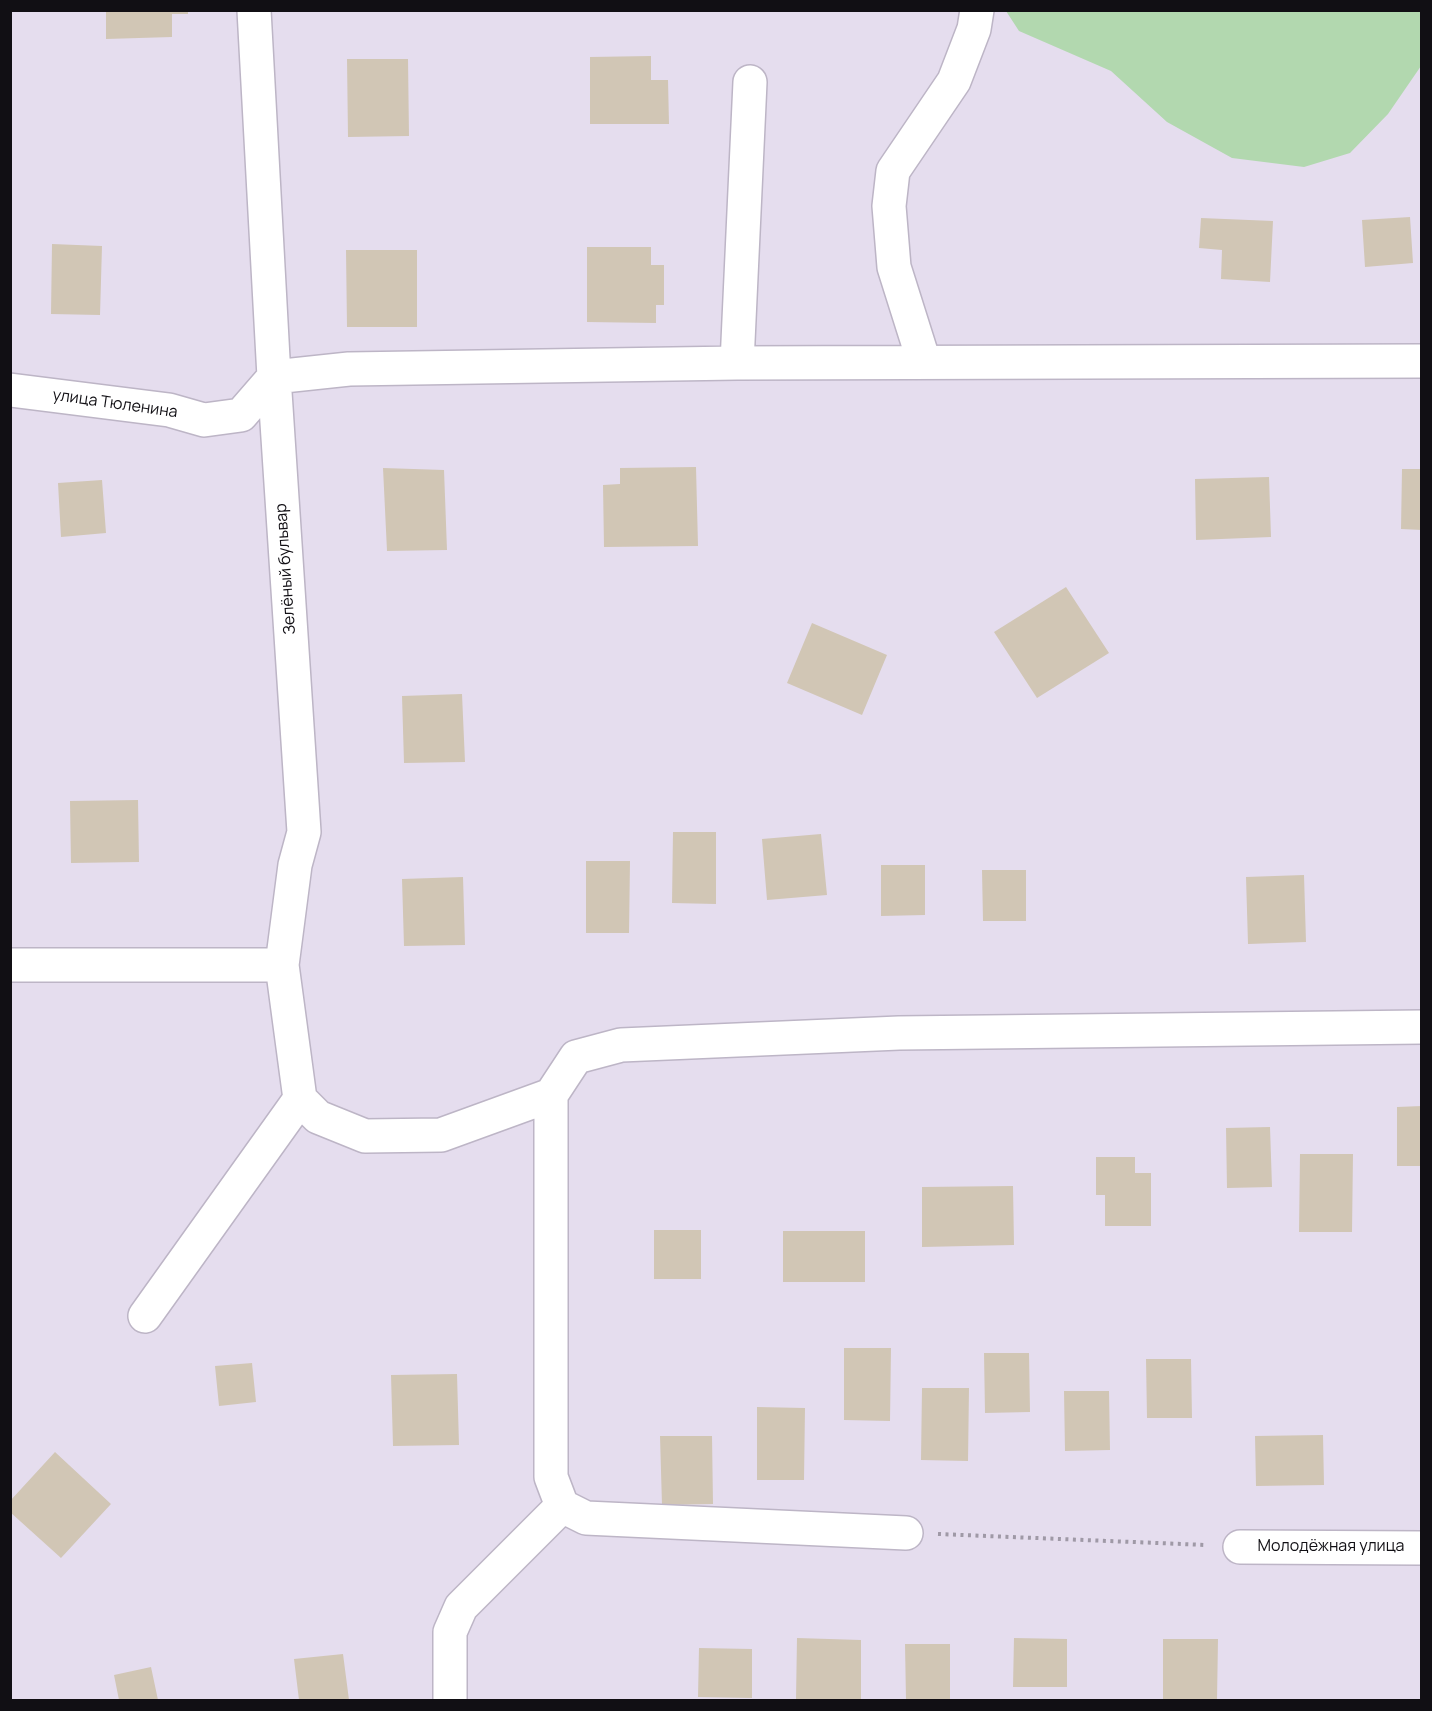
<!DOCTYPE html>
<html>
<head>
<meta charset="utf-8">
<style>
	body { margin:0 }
	#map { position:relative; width:1432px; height:1711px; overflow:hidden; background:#e5ddee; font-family:Manrope,sans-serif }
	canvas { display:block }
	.frame { position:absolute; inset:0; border:12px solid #110f14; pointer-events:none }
</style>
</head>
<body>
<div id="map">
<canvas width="1432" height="1711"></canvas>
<div class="frame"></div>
</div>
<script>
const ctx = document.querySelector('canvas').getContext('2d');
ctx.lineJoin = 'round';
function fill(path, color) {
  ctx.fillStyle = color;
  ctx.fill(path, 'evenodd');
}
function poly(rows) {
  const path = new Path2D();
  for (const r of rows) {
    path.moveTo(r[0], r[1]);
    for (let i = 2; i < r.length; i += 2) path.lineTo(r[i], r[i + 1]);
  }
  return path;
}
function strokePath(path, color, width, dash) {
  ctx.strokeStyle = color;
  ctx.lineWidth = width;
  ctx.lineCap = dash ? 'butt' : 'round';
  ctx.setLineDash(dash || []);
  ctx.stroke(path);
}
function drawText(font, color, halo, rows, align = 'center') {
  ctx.font = font + ' Manrope,sans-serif';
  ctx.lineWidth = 4.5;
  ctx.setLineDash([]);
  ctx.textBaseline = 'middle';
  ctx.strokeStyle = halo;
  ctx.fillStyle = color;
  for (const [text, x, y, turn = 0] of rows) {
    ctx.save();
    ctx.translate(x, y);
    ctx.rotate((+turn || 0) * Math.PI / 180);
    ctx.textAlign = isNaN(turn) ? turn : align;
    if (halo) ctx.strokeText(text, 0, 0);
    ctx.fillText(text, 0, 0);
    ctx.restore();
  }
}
const green = poly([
	[1006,11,1421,11,1421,66,1388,114,1350,153,1304,167,1232,158,1167,122,1111,71,1019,31]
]);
const building = poly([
	[106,10,188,10,188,14,172,14,172,37,106,39],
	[651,56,651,80,668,80,669,124,590,124,590,57],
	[347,59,408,59,409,136,348,137],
	[1410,217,1413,263,1365,267,1362,220],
	[1201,218,1273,221,1270,282,1221,279,1222,250,1199,248],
	[52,244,102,246,100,315,51,314],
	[587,247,651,247,651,265,664,265,664,305,656,305,656,323,587,322],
	[346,250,417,250,417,327,347,327],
	[696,467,698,546,604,547,603,485,620,484,620,468],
	[383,468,444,470,447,550,387,551],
	[1402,469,1422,469,1422,530,1401,529],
	[1269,477,1271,537,1196,540,1195,479],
	[102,480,106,533,61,537,58,483],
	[1066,587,1109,653,1037,698,994,632],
	[812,623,887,655,862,715,787,683],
	[462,694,465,762,404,763,402,696],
	[138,800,139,862,71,863,70,801],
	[673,832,716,832,716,904,672,903],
	[821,834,827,895,767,900,762,839],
	[586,861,630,861,629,933,586,933],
	[881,865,925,865,925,915,881,916],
	[982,870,1026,870,1026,921,983,921],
	[1304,875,1306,942,1248,944,1246,877],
	[463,877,465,945,404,946,402,879],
	[1422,1106,1422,1166,1397,1166,1397,1107],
	[1270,1127,1272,1187,1227,1188,1226,1128],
	[1300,1154,1353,1154,1352,1232,1299,1232],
	[1096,1157,1135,1157,1135,1173,1151,1173,1151,1226,1105,1226,1105,1195,1096,1195],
	[1013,1186,1014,1245,922,1247,922,1187],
	[654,1230,701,1230,701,1279,654,1279],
	[783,1231,865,1231,865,1282,783,1282],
	[844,1348,891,1348,890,1421,844,1420],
	[984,1353,1029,1353,1030,1412,985,1413],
	[1146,1359,1191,1359,1192,1418,1147,1418],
	[252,1363,256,1402,219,1406,215,1366],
	[457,1374,459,1445,393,1446,391,1375],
	[922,1388,969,1388,968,1461,921,1460],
	[1064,1391,1109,1391,1110,1450,1065,1451],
	[757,1407,805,1408,804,1480,757,1480],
	[1323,1435,1324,1485,1256,1486,1255,1436],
	[660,1436,712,1436,713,1504,662,1505],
	[55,1452,111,1504,61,1558,10,1512,10,1501],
	[797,1638,861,1640,861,1700,796,1699],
	[1014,1638,1067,1639,1067,1687,1013,1687],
	[1163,1639,1218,1639,1217,1700,1163,1700],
	[905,1644,950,1644,950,1700,906,1700],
	[699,1648,752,1649,752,1698,698,1697],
	[343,1654,349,1700,299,1700,294,1659],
	[151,1667,158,1700,119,1700,114,1675]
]);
const path = poly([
	[938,1534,1206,1545]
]);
const minor = poly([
	[254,10,274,377,304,832,295,865,282,965,300,1099,318,1117,365,1136,441,1135,551,1095,576,1057,621,1045,899,1033,1422,1027],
	[924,362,894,267,889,206,893,171,954,81,974,29,977,10],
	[737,363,750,82],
	[10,390,169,410,204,420,241,415,274,377,349,369,737,363,1422,361],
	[10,965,282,965],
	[551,1095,551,1477,562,1506,586,1518,906,1533],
	[145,1316,300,1099],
	[1240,1547,1422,1548],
	[450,1700,450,1632,461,1607,562,1506]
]);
const streetNames = [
	["улица Тюленина",115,404,8],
	["Зелёный бульвар",286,569,-94],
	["Молодёжная улица",1331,1547]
];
fill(green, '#b2d8af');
fill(building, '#d1c6b5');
strokePath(minor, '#bdb5c6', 36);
strokePath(path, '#9f99a6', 4, [3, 4.5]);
strokePath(minor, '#fff', 33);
drawText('16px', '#110f14', '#fff', streetNames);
</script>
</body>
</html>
